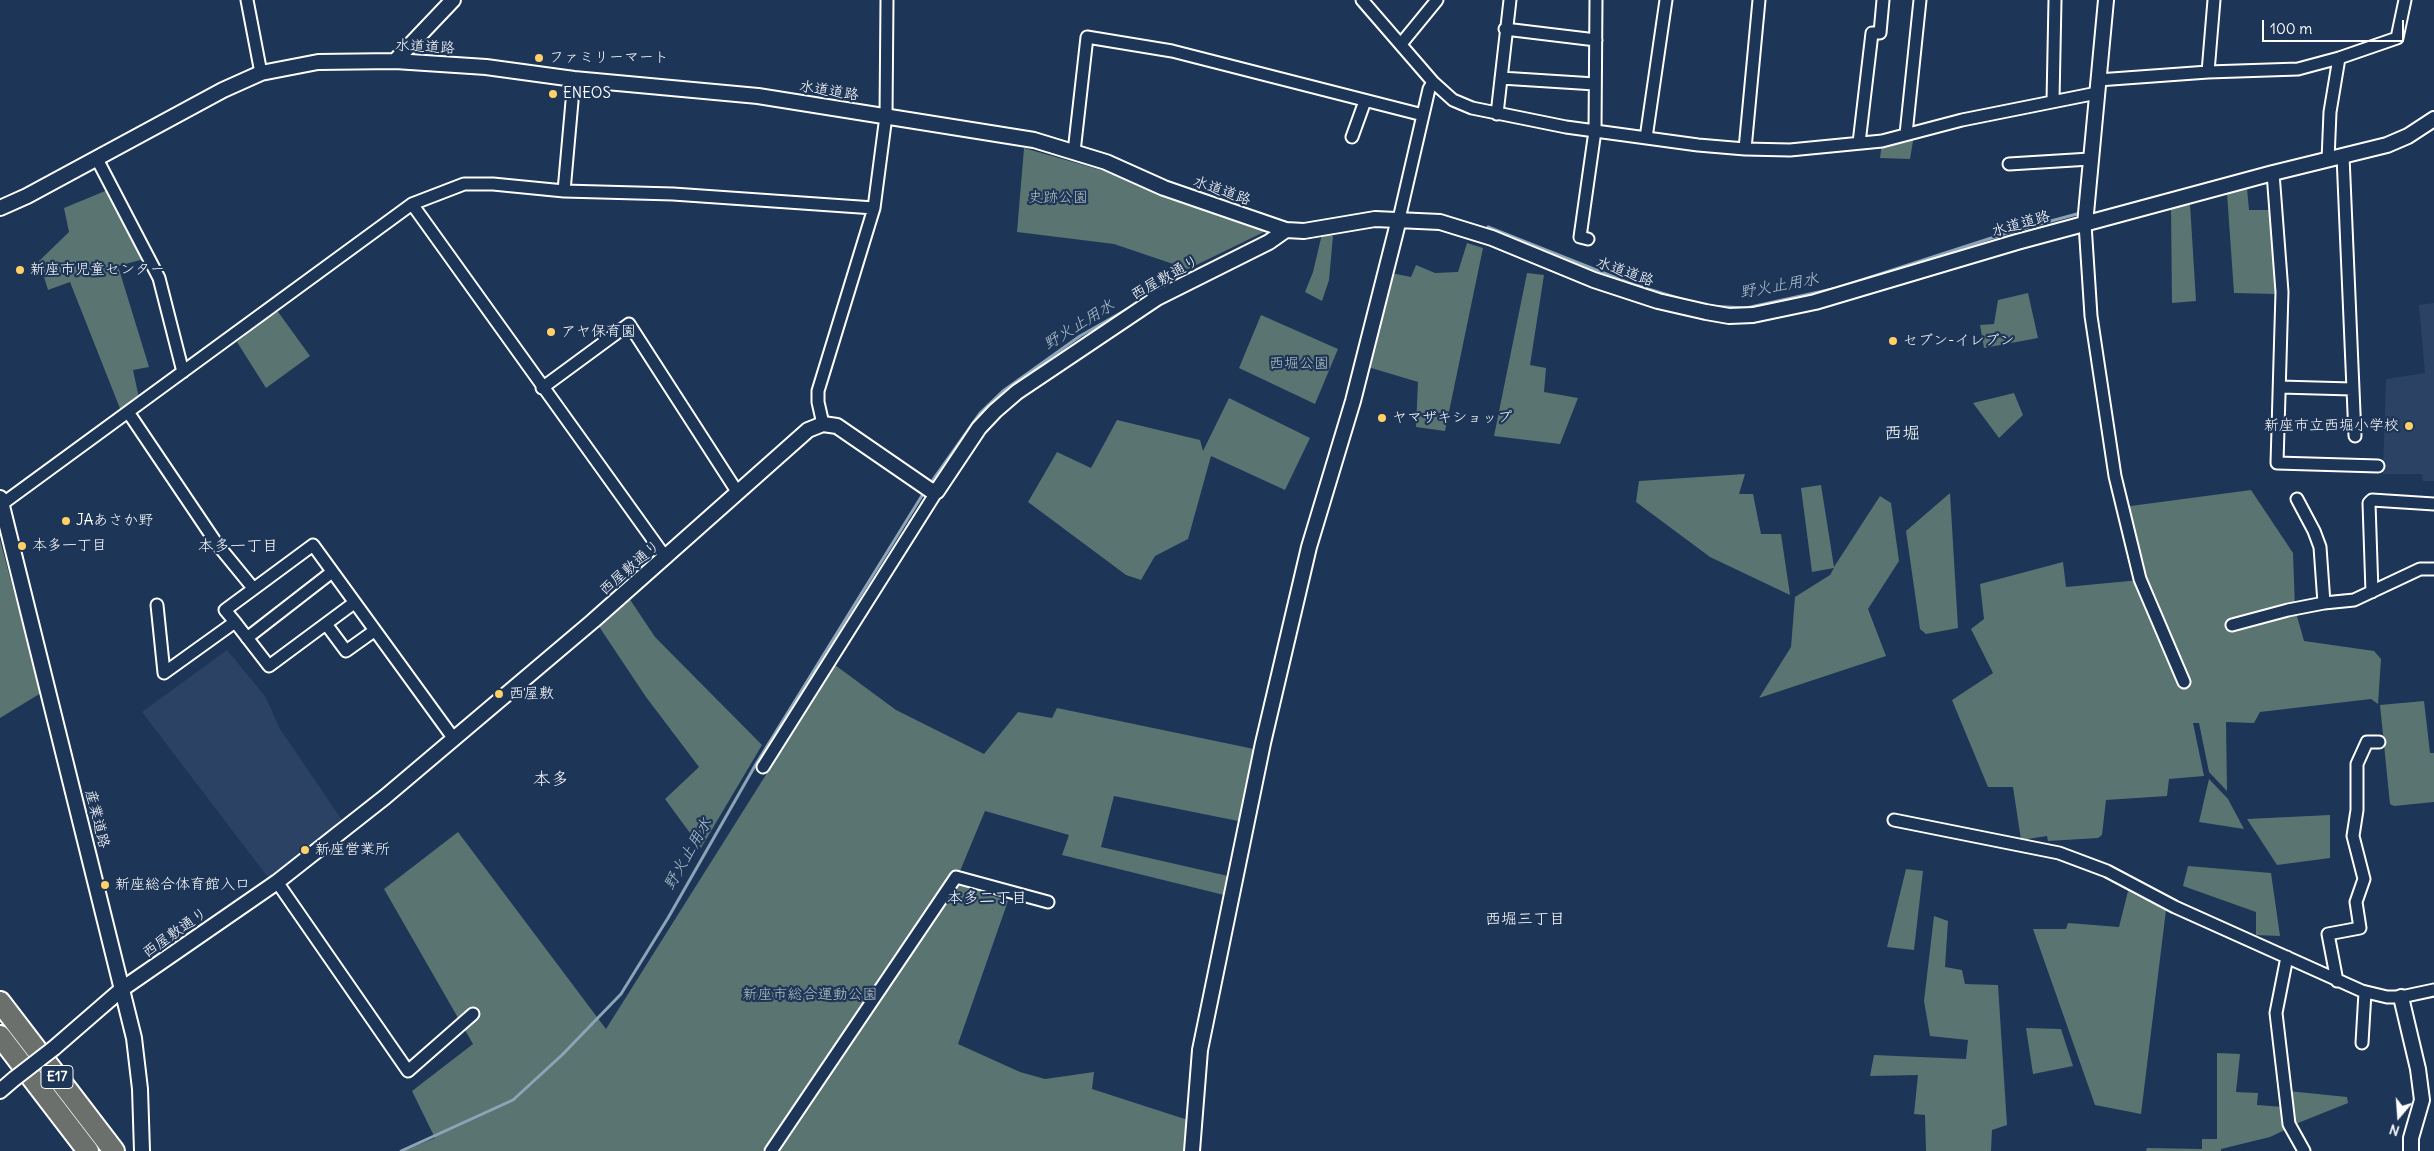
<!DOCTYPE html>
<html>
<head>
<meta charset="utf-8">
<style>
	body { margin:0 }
	#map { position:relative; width:2434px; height:1151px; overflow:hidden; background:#1d3557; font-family:Delius,sans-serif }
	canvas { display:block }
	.north { position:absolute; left:2374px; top:1091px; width:50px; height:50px; -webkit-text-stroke:4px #1d3557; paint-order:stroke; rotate:198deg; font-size:14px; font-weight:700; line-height:20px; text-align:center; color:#fff }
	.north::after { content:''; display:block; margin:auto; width:18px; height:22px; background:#fff; clip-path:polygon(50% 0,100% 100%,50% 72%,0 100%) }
	.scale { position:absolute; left:2262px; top:20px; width:142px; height:22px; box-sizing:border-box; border:2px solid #fff; border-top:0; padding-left:6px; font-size:15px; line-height:18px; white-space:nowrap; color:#fff; -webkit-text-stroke:4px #1d3557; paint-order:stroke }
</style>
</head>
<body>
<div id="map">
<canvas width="2434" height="1151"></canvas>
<div class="north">N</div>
<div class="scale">100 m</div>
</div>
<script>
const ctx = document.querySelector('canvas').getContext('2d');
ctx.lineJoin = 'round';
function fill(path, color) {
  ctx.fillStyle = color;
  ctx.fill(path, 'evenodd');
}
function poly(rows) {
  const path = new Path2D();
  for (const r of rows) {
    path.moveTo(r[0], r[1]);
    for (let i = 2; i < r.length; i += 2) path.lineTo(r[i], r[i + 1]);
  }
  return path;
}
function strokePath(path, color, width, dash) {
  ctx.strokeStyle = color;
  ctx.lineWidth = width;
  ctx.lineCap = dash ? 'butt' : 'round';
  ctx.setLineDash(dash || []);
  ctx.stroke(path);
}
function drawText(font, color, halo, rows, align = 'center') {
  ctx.font = font + ' Delius,"Klee One",sans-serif';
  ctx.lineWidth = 4.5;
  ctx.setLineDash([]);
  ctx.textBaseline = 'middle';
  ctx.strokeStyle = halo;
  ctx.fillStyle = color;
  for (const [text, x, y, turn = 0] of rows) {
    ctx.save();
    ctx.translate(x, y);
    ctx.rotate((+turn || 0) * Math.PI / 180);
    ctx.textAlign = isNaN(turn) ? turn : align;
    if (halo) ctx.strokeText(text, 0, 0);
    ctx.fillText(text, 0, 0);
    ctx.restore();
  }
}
const built = poly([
	[2434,303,2434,481,2423,481,2422,474,2383,474,2386,379,2425,373,2419,305],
	[227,650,265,696,280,729,344,823,270,880,142,712]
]);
const green = poly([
	[1914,135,1910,159,1880,158,1882,143],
	[1024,148,1108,172,1155,192,1266,231,1188,269,1114,244,1017,232],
	[2247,188,2249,210,2273,210,2276,294,2234,293,2227,193],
	[110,189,144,259,118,266,149,367,133,370,139,398,121,411,70,282,48,290,39,261,69,232,64,208],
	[2190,204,2196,301,2172,303,2171,209],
	[1330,233,1333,236,1329,280,1322,301,1305,292,1313,272,1322,234],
	[1467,243,1483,248,1445,431,1416,427,1418,382,1368,367,1391,273,1411,277,1416,265,1435,273,1458,272],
	[1527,273,1544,275,1530,365,1546,368,1544,392,1578,398,1560,444,1494,436],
	[2028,293,2038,338,1984,348,1980,325,1994,324,1998,300],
	[276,309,310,356,266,388,237,342],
	[1261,315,1338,349,1315,404,1239,368],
	[2014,393,2023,415,1999,438,1973,403],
	[1229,398,1310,438,1285,490,1211,456,1188,539,1155,556,1141,580,1126,575,1028,502,1057,452,1091,468,1117,420,1200,440,1203,451],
	[1745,474,1739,494,1753,494,1761,534,1781,534,1790,595,1710,557,1636,502,1639,481],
	[1821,485,1834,567,1880,496,1891,503,1899,561,1868,609,1886,656,1759,698,1791,647,1795,597,1830,575,1834,568,1812,572,1801,488],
	[2251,490,2293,553,2295,609,2304,641,2374,651,2381,659,2378,704,2371,699,2260,712,2254,723,2226,722,2227,791,2209,772,2199,723,2193,723,2204,776,2169,779,2167,796,2106,800,2102,835,2098,838,2048,841,2047,836,2021,840,2013,787,2020,787,1988,787,1952,700,1993,673,1971,629,1984,619,1980,584,2063,562,2066,587,2140,580,2123,507],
	[1950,493,1958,628,1926,634,1920,629,1906,531],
	[0,540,41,693,0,718],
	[629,598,655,637,762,745,701,848,665,799,699,767,646,697,598,625],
	[835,665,896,710,984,754,1018,712,1052,718,1057,708,1254,749,1243,822,1114,796,1101,847,1228,876,1224,895,1062,855,1069,835,985,811,955,883,1008,901,958,1044,1020,1072,1045,1079,1094,1072,1092,1089,1188,1120,1184,1151,403,1151,435,1138,412,1091,473,1044,384,889,458,832,606,1029],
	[2424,701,2430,753,2434,753,2434,802,2394,806,2390,804,2380,705],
	[2209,779,2228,799,2244,829,2199,822],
	[2330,815,2330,858,2277,865,2247,819],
	[2188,866,2271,873,2280,936,2256,935,2256,912,2183,886],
	[1906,869,1923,871,1914,950,1887,947],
	[2128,891,2166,910,2141,1114,2095,1105,2033,929,2066,929,2068,923,2119,927],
	[1934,916,1948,921,1945,967,1962,970,1965,984,1998,985,2007,1125,1992,1130,1991,1151,1926,1151,1925,1115,1914,1114,1918,1075,1870,1076,1874,1055,1966,1059,1968,1040,1930,1036,1924,1001],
	[2026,1028,2061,1029,2073,1066,2033,1074],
	[2217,1053,2240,1054,2236,1092,2258,1093,2257,1105,2283,1107,2287,1129,2270,1137,2221,1149,2221,1151,2146,1151,2147,1148,2202,1149,2202,1139,2217,1139],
	[2288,1091,2347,1097,2348,1103,2293,1125]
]);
const stream = poly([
	[1488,227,1629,283,1681,299],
	[1709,306,1746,308,1837,288,2010,232,2077,214],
	[932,481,980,413,1003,391,1080,336,1138,303],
	[401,1151,513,1100,562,1055,621,994,668,918,756,764,923,494]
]);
const minor = poly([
	[247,0,261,73],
	[1362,0,1433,82,1453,100,1472,108,1566,127,1698,145,1745,149,1790,150,1882,141,1962,120,2097,93],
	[1505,29,1596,40],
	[1401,44,1437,0],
	[2208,72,2214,0],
	[1501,78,1595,84],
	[2098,80,2208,72,2298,69,2339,58,2397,38,2405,0],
	[2053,101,2055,0],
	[1497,114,1510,0],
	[1906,134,1920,0],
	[1352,137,1365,101],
	[1646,138,1666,0],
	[1859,143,1872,33,1880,33,1883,0],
	[1745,149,1759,0],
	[1074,152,1087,37,1172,51,1423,115],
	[2343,156,2355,436],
	[97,159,159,278,183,372],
	[2328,160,2330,112,2339,58],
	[2009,164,2090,159],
	[2273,173,2282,292,2277,463,2378,466],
	[564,191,574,79],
	[412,204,666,558],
	[1399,219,1429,89,1433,82],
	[2085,224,2091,316,2115,476,2140,579,2184,682],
	[1588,239,1580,237,1595,131,1596,0],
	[2280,387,2352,389],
	[542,388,629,324,738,493],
	[128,412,217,544,253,588],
	[823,424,818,402,818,391,874,208,886,116,887,0],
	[2297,499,2314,531,2320,547,2324,603],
	[2,504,412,204,464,184,493,184,564,191,673,194,874,208],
	[2372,592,2369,503,2372,500,2434,504],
	[157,605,164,673,235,622,225,610,313,545,454,739],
	[235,622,269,666,354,603],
	[326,624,346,651,374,631],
	[2232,625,2288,610,2324,603,2354,600,2420,569,2434,569],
	[247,638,332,572],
	[763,767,937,491],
	[1894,820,2059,853,2107,871,2175,907,2362,991,2387,997,2401,997,2434,990],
	[277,882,408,1071,473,1014],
	[2287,957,2276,1013,2289,1124,2304,1151],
	[2337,981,2328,934,2360,928,2356,902,2364,879,2353,836,2357,810,2357,764,2367,742,2379,742],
	[2362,1043,2365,992],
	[771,1151,956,877,1048,902]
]);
const tertiary = poly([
	[395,61,453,0],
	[0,208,27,196,223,90,261,73,318,62,395,61,486,67,574,79,758,96,1034,140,1106,162,1164,188,1286,230,1304,231,1375,219,1440,222,1492,238,1594,280,1658,301,1706,312,1729,316,1753,315,1815,302,2017,242,2273,173,2387,145,2408,136,2434,119],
	[2085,224,2106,0],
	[0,498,134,1038,140,1089,142,1151],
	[2401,997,2418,1069,2422,1100,2411,1138,2411,1151],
	[54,1048,122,989,277,882,385,797,593,621,808,430,823,424,837,426,930,490,937,491,979,428,995,411,1017,392,1157,298,1269,242,1286,230],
	[0,1091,14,1079],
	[1192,1151,1200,1050,1263,743,1309,547,1353,401,1399,219]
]);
const motorway = poly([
	[0,1002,114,1151],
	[0,1036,88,1151]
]);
const tertiaryBridge = poly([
	[14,1079,54,1048]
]);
const markers = [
	[539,58,5,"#ffd166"],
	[553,94,5,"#ffd166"],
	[20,270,5,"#ffd166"],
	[551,332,5,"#ffd166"],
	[1893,341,5,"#ffd166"],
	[1382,418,5,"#ffd166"],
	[2409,426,5,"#ffd166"],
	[66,521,5,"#ffd166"],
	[22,546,5,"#ffd166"],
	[499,694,5,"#ffd166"],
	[305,850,5,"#ffd166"],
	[105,885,5,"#ffd166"]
];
const shields = [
	[57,1077,32]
];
const shieldNames = [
	["E17",57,1077]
];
const streetNames = [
	["水道道路",425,47,3],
	["水道道路",829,91,9],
	["水道道路",1222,191,19],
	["水道道路",2021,224,-16],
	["水道道路",1625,272,19],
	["西屋敷通り",1165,278,-29],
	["西屋敷通り",630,568,-41],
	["産業道路",97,819,76],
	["西屋敷通り",175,933,-35]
];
const poiNames = [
	["ファミリーマート",549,58],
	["ENEOS",563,94],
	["新座市児童センター",30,270],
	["アヤ保育園",561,332],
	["セブン-イレブン",1903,341],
	["ヤマザキショップ",1392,418],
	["新座市立西堀小学校",2399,426,"right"],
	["JAあさか野",76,521],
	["本多一丁目",32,546],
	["西屋敷",509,694],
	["新座営業所",315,850],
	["新座総合体育館入口",115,885]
];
const parkNames = [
	["史跡公園",1058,198],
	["西堀公園",1299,364],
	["新座市総合運動公園",810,995]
];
const waterNames = [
	["野火止用水",1779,286,-10],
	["野火止用水",1079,325,-32],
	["野火止用水",688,854,-60]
];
const neighbourhoodNames = [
	["本多一丁目",238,546],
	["本多二丁目",987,898],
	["西堀三丁目",1525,919]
];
const quarterNames = [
	["西堀",1902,434],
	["本多",551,780]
];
fill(built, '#2c4265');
fill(green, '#5a7471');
strokePath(stream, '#8ca4b6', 3);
strokePath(minor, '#fff', 15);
strokePath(tertiary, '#fff', 18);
strokePath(motorway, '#fff', 24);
strokePath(minor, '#1d3557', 11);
strokePath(tertiary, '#1d3557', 14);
strokePath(motorway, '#6b706d', 20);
strokePath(tertiaryBridge, '#fff', 18, []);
strokePath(tertiaryBridge, '#1d3557', 14);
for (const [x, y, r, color] of markers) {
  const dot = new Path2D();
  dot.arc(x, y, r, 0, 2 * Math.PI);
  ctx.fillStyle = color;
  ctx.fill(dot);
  strokePath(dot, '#1d3557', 2);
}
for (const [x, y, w] of shields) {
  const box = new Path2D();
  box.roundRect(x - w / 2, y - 11.5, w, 23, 4);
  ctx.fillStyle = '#1d3557';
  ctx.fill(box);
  strokePath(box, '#fff', 1);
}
drawText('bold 14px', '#fff', null, shieldNames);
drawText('15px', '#fff', '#1d3557', streetNames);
drawText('15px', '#fff', '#1d3557', poiNames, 'left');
drawText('15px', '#b5c0bf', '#1d3557', parkNames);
drawText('italic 16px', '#b2c3cf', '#1d3557', waterNames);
drawText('16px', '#fff', '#1d3557', neighbourhoodNames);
drawText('18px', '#fff', '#1d3557', quarterNames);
</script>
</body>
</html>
